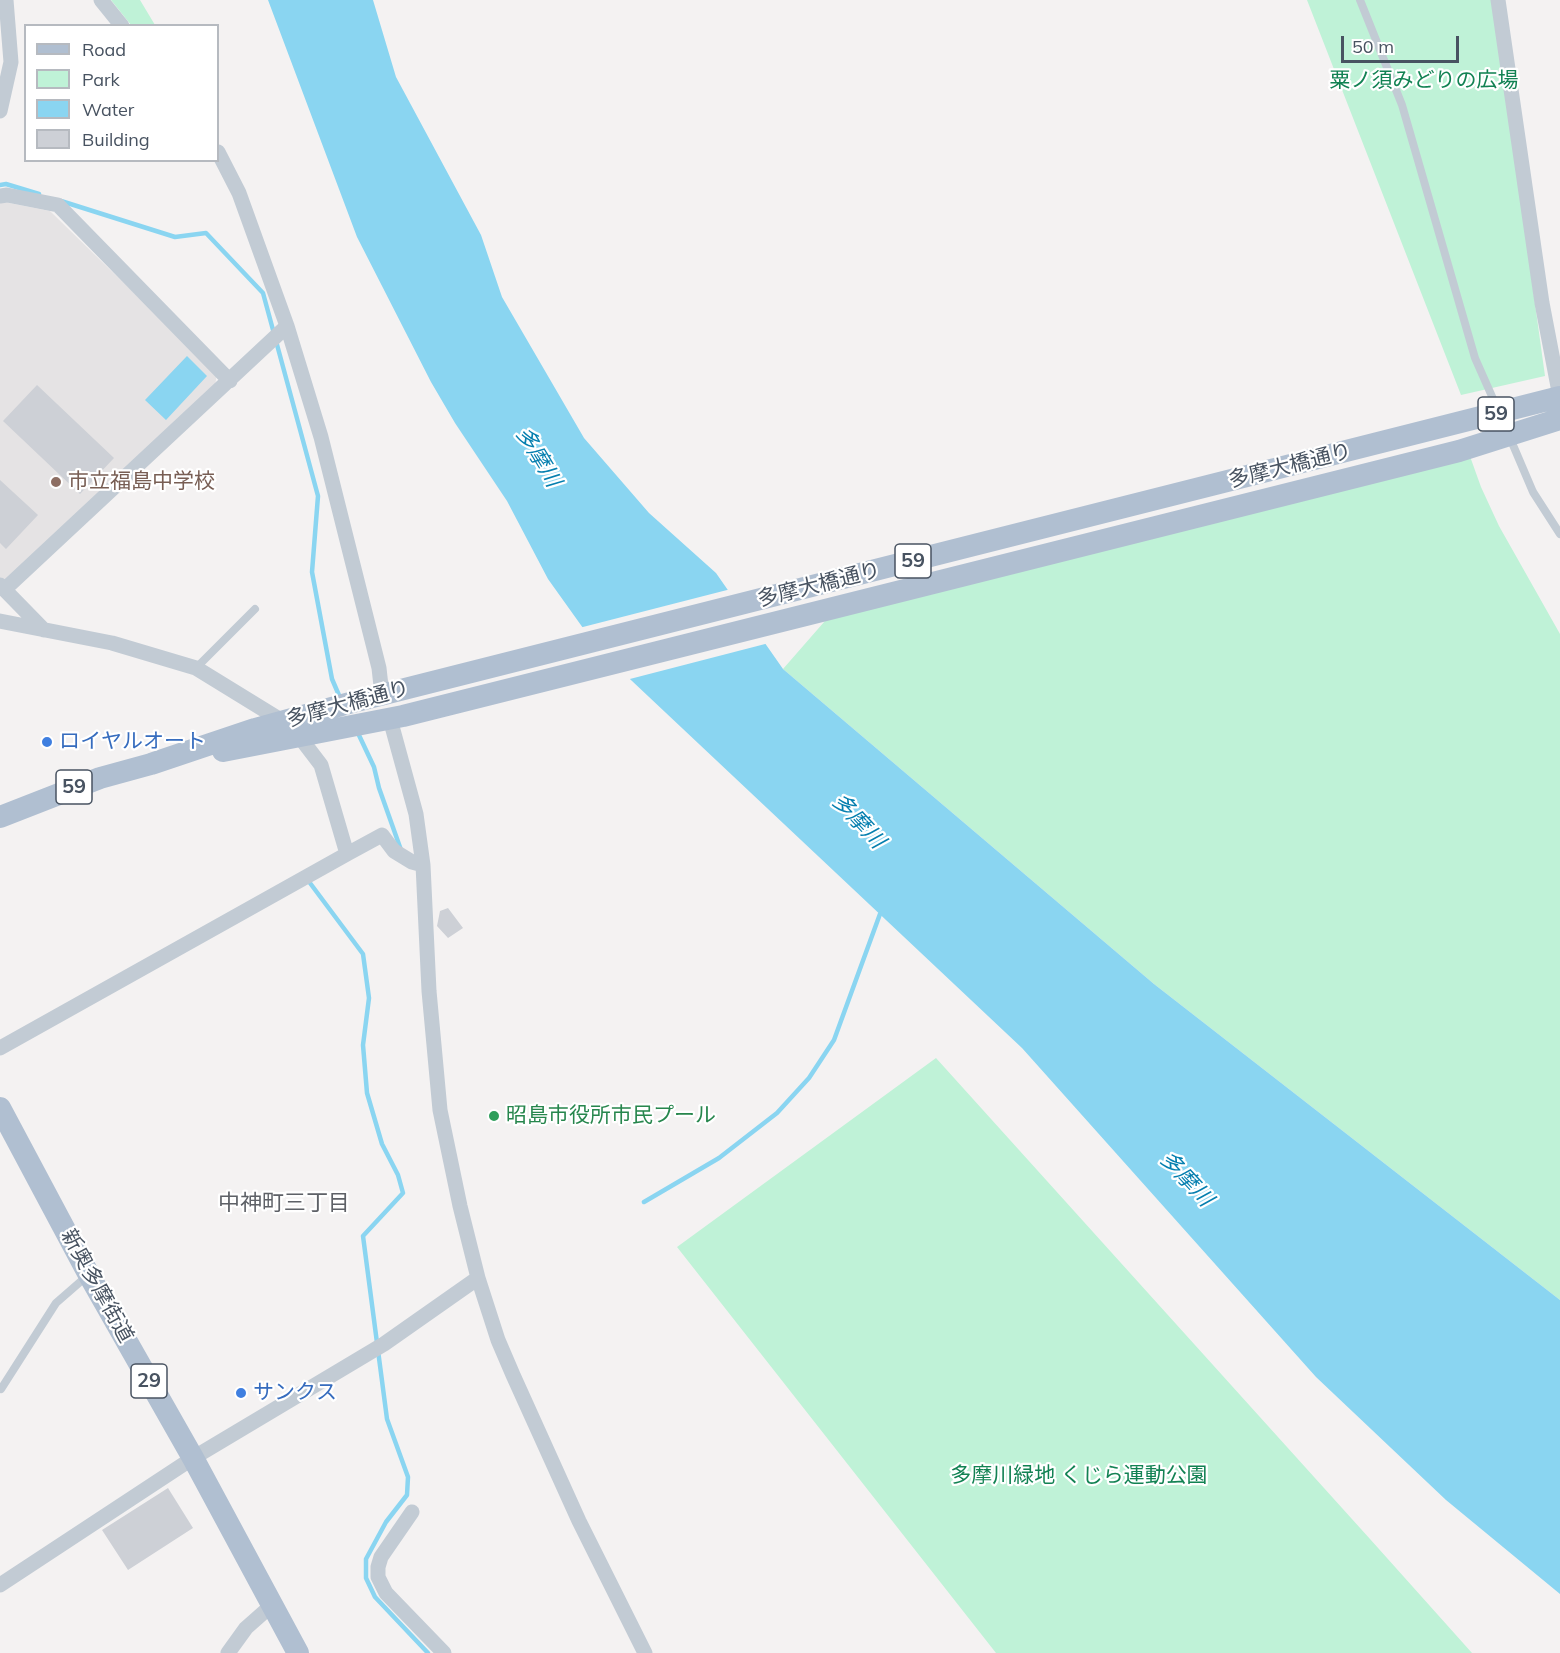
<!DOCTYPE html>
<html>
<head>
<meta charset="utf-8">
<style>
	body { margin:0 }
	#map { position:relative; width:1560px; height:1653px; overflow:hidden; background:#f4f2f2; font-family:Mulish,sans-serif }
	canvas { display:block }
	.legend { position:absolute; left:24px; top:24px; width:195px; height:138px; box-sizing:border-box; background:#fff; border:2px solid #b6bac0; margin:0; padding:8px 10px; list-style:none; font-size:18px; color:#485361 }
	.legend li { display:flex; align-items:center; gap:12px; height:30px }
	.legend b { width:30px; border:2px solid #b6bac0 }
	.scale { position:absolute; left:1341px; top:36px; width:118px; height:27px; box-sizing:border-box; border:3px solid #485361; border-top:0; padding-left:8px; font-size:18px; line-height:21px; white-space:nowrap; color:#485361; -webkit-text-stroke:4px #fff; paint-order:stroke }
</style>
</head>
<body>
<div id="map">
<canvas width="1560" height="1653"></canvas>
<ul class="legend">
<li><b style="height:8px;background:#b0bfd1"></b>Road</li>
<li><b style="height:16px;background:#bff2d7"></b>Park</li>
<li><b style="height:16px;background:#8ad5f1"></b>Water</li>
<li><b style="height:16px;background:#cdd0d6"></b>Building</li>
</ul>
<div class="scale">50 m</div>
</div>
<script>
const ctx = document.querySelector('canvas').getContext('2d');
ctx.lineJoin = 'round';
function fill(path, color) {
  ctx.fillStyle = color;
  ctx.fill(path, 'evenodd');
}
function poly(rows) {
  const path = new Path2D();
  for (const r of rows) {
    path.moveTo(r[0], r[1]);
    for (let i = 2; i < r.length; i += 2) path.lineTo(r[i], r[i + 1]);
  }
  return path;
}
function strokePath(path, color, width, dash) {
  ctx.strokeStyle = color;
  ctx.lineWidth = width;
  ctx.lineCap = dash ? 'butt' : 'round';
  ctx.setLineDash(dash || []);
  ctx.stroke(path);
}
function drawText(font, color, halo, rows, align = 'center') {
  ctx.font = font + ' Mulish,"Noto Sans JP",sans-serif';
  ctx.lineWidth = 4.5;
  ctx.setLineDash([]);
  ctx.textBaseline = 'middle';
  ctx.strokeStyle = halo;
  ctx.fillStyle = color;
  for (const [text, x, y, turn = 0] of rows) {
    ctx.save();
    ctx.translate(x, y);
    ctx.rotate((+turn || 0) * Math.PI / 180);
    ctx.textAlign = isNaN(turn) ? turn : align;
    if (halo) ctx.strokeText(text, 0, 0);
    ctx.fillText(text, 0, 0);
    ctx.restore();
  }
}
const education = poly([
	[4,202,50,211,217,374,215,385,5,585,0,580,0,203]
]);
const green = poly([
	[111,0,140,0,155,25,131,25],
	[1307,0,1493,0,1545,376,1461,395],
	[1467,448,1481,487,1499,526,1560,634,1560,1300,1154,984,783,669,838,606],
	[936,1058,1370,1539,1472,1653,996,1653,677,1247]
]);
const water = poly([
	[268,0,373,0,396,77,481,235,502,297,584,438,649,513,716,573,783,669,1154,984,1560,1300,1560,1594,1446,1500,1316,1377,1022,1048,598,649,548,579,507,501,455,423,431,382,357,237],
	[187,356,207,376,166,420,145,400]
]);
const pier = poly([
	[731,589,769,643,626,680,596,651,579,628]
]);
const stream = poly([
	[0,185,6,184,39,194],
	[61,201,175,237,206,233,263,293,318,496,312,572,332,679,341,700],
	[357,731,374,767,379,788,401,850],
	[310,883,363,954,369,998,363,1045,367,1093,382,1144,398,1175,403,1193,363,1236,387,1419,408,1477,407,1495,386,1522,366,1559,366,1578,375,1597,428,1653],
	[644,1202,719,1158,777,1113,809,1078,834,1040,880,914]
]);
const building = poly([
	[37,385,114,458,80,494,3,421],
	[0,480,38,515,6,549,0,543],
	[448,908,463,928,448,938,437,926,440,911],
	[168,1488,193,1528,128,1570,102,1530]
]);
const lane = poly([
	[1360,0,1402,105,1475,358,1498,410],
	[1510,438,1533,492,1560,534],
	[196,668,255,609],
	[1,1389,56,1303,87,1276]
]);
const street = poly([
	[101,0,122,26],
	[1498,0,1542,303,1560,397],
	[0,111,11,62,6,0],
	[218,152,239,193,287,326,321,437,379,668,382,695],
	[0,196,7,195,58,205,230,381],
	[0,585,44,630],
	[5,589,287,326],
	[0,621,112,643,196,668,292,727,321,765,347,854,382,835,394,851,412,862,423,865],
	[390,719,416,814,423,865,429,991,440,1110,460,1206,478,1278,498,1340,513,1375,579,1521,645,1653],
	[0,1048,347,854],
	[412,1512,381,1557,378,1567,378,1577,386,1593,444,1653],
	[0,1585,193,1458,384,1344,478,1278],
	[228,1653,246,1628,272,1605]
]);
const primary = poly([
	[223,751,403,716,1459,451,1560,419],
	[0,817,100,778,151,764,255,729,353,702,1560,397],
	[0,1108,89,1275,193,1458,298,1653]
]);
const markers = [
	[56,482,6,"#8d6e63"],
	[47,742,6,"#3f7fe0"],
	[494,1116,6,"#2e9e5b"],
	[241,1393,6,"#3f7fe0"]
];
const shields = [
	[1496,414,36],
	[913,561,36],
	[74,787,36],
	[149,1381,36]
];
const shieldNames = [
	["59",1496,414],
	["59",913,561],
	["59",74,787],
	["29",149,1381]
];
const parkNames = [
	["粟ノ須みどりの広場",1424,81],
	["多摩川緑地 くじら運動公園",1079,1476]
];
const streetNames = [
	["多摩大橋通り",1290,466,-14],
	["多摩大橋通り",819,585,-14],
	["多摩大橋通り",348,704,-15],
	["新奥多摩街道",97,1286,61]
];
const educationNames = [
	["市立福島中学校",68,482]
];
const shopNames = [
	["ロイヤルオート",59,742],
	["サンクス",253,1393]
];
const leisureNames = [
	["昭島市役所市民プール",506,1116]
];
const waterNames = [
	["多摩川",538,457,59],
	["多摩川",858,821,47],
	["多摩川",1186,1179,47]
];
const neighbourhoodNames = [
	["中神町三丁目",284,1203]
];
fill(education, '#e5e3e4');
fill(green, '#bff2d7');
fill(water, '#8ad5f1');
fill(pier, '#f4f2f2');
strokePath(stream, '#8ad5f1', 4.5);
fill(building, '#cdd0d6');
strokePath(lane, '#c2cbd4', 8);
strokePath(street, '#c2cbd4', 15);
strokePath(primary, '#b0bfd1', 22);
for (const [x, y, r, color] of markers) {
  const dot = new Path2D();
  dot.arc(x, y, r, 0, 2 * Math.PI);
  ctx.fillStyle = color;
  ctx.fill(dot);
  strokePath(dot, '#fff', 2);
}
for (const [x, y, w] of shields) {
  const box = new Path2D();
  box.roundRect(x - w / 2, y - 17, w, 34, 4.5);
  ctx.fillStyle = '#fff';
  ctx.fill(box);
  strokePath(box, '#485361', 1.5);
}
drawText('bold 20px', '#485361', null, shieldNames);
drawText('21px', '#128253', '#fff', parkNames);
drawText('21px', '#485361', '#fff', streetNames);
drawText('21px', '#785e54', '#fff', educationNames, 'left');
drawText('21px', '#366cbe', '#fff', shopNames, 'left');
drawText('21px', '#27864d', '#fff', leisureNames, 'left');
drawText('italic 22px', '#057faf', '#fff', waterNames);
drawText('22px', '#5e6167', '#fff', neighbourhoodNames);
</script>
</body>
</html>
